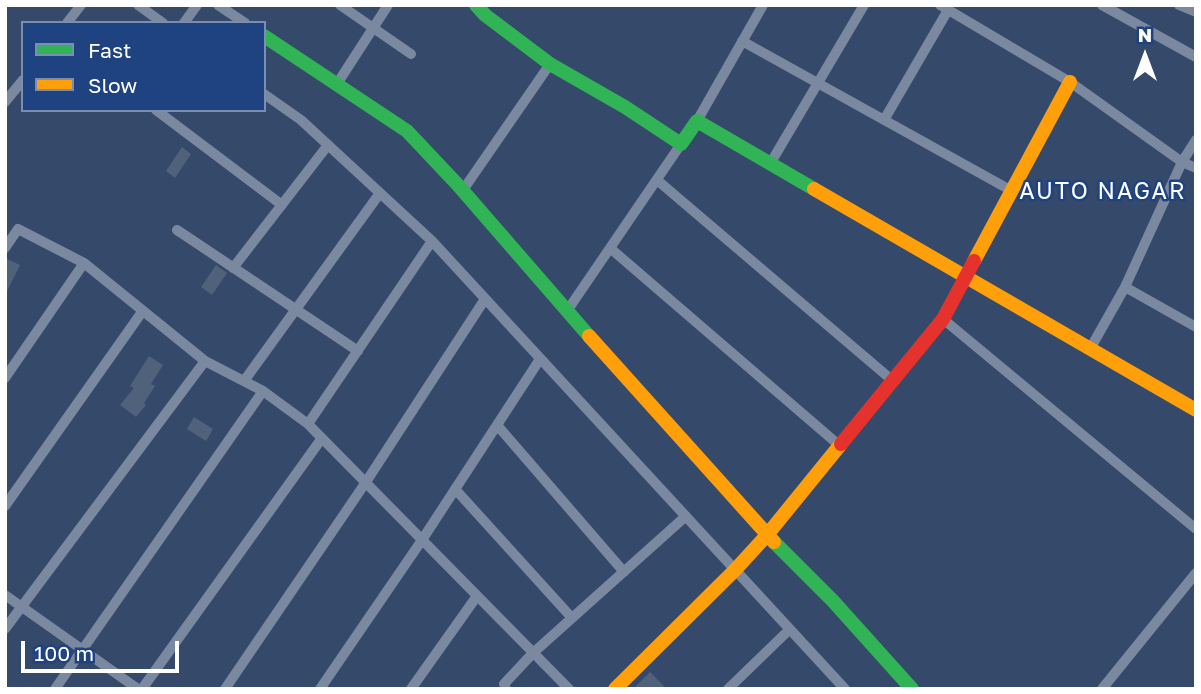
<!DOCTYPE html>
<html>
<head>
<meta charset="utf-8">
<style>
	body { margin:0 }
	#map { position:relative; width:1201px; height:694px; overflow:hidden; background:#35496a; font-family:"Golos Text",sans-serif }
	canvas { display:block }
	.frame { position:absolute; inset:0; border:7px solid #fff; pointer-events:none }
	.legend { position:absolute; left:21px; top:21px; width:245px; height:91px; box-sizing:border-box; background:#1f4380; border:2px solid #798eb3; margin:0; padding:9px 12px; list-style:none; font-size:21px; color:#fff }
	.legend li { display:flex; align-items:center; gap:14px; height:35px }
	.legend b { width:35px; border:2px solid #798eb3 }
	.north { position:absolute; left:1110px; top:21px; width:70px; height:70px; -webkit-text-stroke:5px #1f4380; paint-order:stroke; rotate:0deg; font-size:19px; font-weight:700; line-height:28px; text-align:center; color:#fff }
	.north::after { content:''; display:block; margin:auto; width:24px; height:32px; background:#fff; clip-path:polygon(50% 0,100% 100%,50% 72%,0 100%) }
	.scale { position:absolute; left:21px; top:641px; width:158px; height:32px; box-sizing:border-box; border:4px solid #fff; border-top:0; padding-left:9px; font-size:21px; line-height:24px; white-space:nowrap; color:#fff; -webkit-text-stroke:5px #1f4380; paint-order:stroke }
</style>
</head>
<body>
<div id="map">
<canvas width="1201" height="694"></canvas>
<div class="frame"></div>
<ul class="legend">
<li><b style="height:9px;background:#30b455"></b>Fast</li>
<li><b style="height:9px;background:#ff9f0a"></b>Slow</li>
</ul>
<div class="north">N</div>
<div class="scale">100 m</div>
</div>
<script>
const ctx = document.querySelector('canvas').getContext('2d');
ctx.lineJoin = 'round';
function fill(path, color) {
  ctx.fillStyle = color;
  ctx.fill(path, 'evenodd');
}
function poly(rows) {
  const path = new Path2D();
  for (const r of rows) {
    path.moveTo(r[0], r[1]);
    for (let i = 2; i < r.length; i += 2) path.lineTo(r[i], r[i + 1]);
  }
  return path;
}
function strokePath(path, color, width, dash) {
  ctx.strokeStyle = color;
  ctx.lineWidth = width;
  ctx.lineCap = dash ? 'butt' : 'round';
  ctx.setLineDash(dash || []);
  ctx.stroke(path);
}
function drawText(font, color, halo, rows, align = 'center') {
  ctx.font = font + ' "Golos Text",sans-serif';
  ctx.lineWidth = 5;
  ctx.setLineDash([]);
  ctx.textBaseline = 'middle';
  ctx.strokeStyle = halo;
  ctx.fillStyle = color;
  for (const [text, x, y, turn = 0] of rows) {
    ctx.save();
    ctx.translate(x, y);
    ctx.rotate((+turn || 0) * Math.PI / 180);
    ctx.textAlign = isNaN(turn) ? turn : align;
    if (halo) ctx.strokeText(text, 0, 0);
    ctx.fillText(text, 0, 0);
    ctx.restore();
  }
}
const building = poly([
	[182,147,191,154,175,178,166,171],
	[5,258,20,265,5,295],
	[216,265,227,273,212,295,201,287],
	[149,356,163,365,151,384,155,386,144,403,146,405,136,417,120,405,134,388,130,386],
	[194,417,213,429,206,441,187,429],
	[650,672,667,689,633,689]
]);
const street = poly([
	[138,5,163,23],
	[218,5,245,23],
	[340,5,411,54],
	[940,5,1070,82,1182,162,1196,168],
	[1102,5,1196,57],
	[1179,5,1196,12],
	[67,23,81,5],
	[184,23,197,5],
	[742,41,1012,191],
	[337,84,388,5],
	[264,94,301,120,432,241,845,689],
	[5,102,23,80],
	[156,110,282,205],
	[884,120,948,10],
	[697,121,763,5],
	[770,164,864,5],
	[657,180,893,381],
	[463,190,550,64],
	[177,230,358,351],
	[432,241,308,424,569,689],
	[5,248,18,229,84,263,205,361,263,391],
	[610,248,840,446],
	[233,268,328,145],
	[1125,287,1196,327],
	[567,311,681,144],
	[943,319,1196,529],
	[1090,349,1125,287,1182,162,1196,140],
	[5,378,84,263],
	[244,381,380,193],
	[497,425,624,572],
	[455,489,572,618],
	[5,506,142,312],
	[5,595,138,689],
	[5,629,205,361],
	[55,689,263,391,308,424],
	[142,689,322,438],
	[225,689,366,482,485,299],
	[320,689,422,540,540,359],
	[411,689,477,596],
	[506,689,504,684,533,653,686,516],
	[728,689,790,629],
	[1102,689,1196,573]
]);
const fast = poly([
	[476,5,485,15,550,64,625,107,681,144,697,121,814,189],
	[264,36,407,131,457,184,589,336],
	[774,542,833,601,912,689]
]);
const slow = poly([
	[814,189,1196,410],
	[974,261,1070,82],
	[589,336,774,542],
	[615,689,735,570,767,535,841,444]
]);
const jam = poly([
	[841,444,943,319,974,261]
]);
const neighbourhoodNames = [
	["AUTO NAGAR",1103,192]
];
fill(building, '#50617c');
strokePath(street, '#7b89a0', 10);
strokePath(fast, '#30b455', 14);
strokePath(slow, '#ff9f0a', 14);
strokePath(jam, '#e5322d', 14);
ctx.letterSpacing = '2px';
drawText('23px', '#fff', '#1f4380', neighbourhoodNames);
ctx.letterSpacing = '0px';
</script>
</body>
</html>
